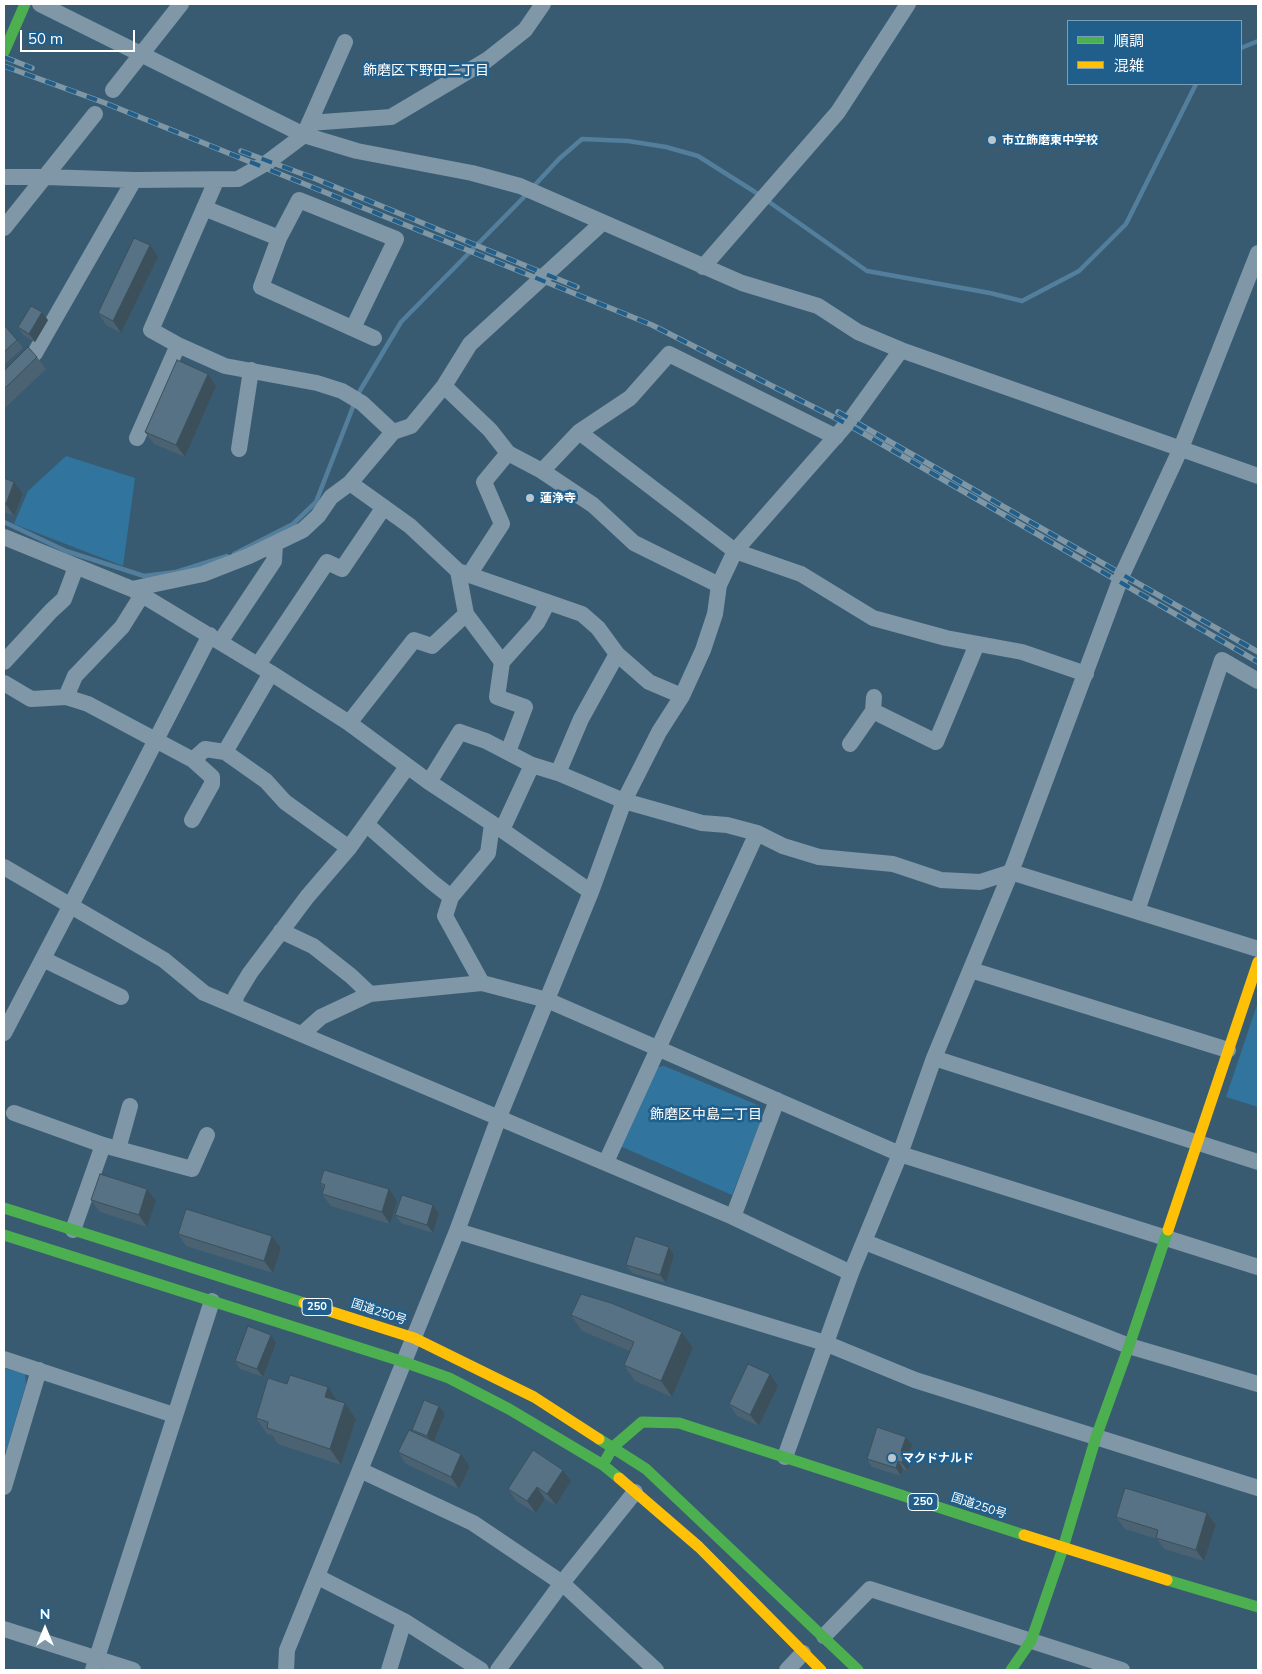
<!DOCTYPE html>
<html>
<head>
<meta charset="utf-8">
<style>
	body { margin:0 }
	#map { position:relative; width:1262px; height:1674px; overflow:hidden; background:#385b72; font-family:Mulish,"Noto Sans JP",sans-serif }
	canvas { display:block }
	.frame { position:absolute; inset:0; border:5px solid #fff; pointer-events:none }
	.legend { position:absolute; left:1067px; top:20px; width:175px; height:65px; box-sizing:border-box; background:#205f8b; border:1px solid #799fb9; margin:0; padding:6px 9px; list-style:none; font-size:15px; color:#fff }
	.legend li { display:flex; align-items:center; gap:10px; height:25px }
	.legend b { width:25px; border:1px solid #799fb9 }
	.north { position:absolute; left:20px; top:1604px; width:50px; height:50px; -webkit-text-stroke:4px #205f8b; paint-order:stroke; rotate:0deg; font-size:14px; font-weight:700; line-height:20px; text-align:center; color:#fff }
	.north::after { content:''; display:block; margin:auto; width:18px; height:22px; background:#fff; clip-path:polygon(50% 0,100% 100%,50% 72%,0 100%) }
	.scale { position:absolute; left:20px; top:30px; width:115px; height:22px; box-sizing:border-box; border:2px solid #fff; border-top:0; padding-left:6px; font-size:15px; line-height:18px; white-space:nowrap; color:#fff; -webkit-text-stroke:4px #205f8b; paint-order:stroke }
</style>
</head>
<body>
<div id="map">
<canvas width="1262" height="1674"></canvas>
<div class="frame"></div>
<ul class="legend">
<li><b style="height:6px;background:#4caf50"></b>順調</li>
<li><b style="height:6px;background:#ffc107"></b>混雑</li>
</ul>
<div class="north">N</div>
<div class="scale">50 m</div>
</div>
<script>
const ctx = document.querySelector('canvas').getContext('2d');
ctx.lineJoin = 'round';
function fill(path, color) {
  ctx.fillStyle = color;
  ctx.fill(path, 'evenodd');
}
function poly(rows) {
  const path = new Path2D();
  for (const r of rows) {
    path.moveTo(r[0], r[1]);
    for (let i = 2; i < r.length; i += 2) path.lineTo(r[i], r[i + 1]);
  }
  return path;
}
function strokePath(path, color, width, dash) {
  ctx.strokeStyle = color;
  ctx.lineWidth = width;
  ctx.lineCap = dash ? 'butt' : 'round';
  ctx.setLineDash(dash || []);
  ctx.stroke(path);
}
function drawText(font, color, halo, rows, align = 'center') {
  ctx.font = font + ' Mulish,"Noto Sans JP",sans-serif';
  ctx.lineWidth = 5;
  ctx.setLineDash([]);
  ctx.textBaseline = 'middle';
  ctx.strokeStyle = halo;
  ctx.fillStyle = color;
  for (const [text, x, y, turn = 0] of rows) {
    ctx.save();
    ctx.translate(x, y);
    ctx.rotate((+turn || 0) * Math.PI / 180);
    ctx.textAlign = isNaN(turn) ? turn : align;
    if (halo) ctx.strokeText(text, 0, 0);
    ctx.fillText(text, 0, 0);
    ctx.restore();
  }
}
const green = poly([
	[66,456,135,478,123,566,14,524,28,491],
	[1258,1002,1258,1107,1226,1097],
	[664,1066,760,1106,762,1118,732,1195,620,1146,654,1068],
	[4,1368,25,1374,26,1384,6,1452,4,1451]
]);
const stream = poly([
	[1241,48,1258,41],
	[532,188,559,159,582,139,628,141,666,147,698,156,755,192,867,271,990,293,1022,301,1079,271,1126,224,1196,84],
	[4,522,66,551,144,576,176,572,227,556],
	[234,554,293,524,316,502,358,394,401,322,527,194]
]);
const street = poly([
	[40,4,304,135,357,151,472,173,520,186,742,283,818,306,858,332,901,350,1258,476],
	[113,90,181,4],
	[309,123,391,117,487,60,525,30,543,4],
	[4,177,45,177,134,180,238,179,268,162,304,135,345,42],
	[216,181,151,330,178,345,225,366,317,383,342,391,362,403,393,432],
	[204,208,279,238,299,200,396,239,353,328],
	[4,228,95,114],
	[279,238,261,287,374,338],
	[703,267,838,112,908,4],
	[4,383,35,353,134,180],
	[444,386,490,430,508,453,542,471,593,505,634,543,719,585],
	[579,432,735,551,801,574,873,618,946,638,1022,652,1086,674],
	[137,438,178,345],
	[239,449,251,370],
	[542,471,579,432,630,398,669,354,836,437],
	[350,483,410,526,458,571,582,614,598,628,617,654,649,682,682,696],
	[4,537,132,589,203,574,249,556,303,530,318,516,331,497,350,483,393,432,411,426,444,386,470,344,602,223],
	[458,571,466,614,502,662],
	[469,575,502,524,484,482,508,453],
	[132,589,271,673,349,723,429,782,502,830,591,892],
	[220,642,274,561,275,544],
	[4,662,51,611,64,599,76,567],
	[258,665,327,562,342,569,384,507],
	[4,683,31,699,66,697,88,704,193,760,212,777,212,784,192,820],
	[66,697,75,676,122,627,142,595],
	[873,711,936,742,977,644],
	[349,723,414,640,432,646,466,614],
	[850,744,873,711,874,697],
	[225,752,271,673],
	[508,752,525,707,497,697,502,662,537,623,548,602],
	[193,760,205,749,225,752,266,781,285,802,349,848],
	[558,773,581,719,617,654],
	[429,782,460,732,486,741,532,765,558,773,624,801,702,823,727,825,757,833,783,846,819,857,893,864,941,880,980,882,1011,872,1258,949],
	[366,824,432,882,451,897],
	[502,830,532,765],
	[4,867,164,960,204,993,733,1217,851,1273],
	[1137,911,1222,660,1258,681],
	[281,931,313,946,351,976,370,994],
	[43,959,121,997],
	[971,970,1228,1050],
	[482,983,445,916,451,897,488,853,492,824],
	[235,1006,236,996,250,973,307,897,349,848,407,767],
	[4,1033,71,905,210,635],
	[302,1034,321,1017,370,994,482,983,547,1000,900,1154,1258,1267],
	[934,1058,1258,1162],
	[14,1113,103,1145,192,1169,207,1135],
	[118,1149,130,1106],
	[606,1162,757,833],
	[733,1217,777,1100],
	[73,1230,103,1145],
	[457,1231,825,1343,915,1380,1258,1488],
	[865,1242,1129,1346,1258,1384],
	[4,1359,174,1415],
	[785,1457,851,1273,900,1154,934,1058,1011,872,1122,575,1181,448,1258,253],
	[360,1470,473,1523,562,1583,656,1670],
	[4,1487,39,1370],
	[318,1577,404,1621,481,1670],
	[4,1629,133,1670],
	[824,1636,870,1589,1122,1670],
	[93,1670,212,1301],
	[286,1670,287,1650,457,1231,499,1117,591,892,624,801,659,732,682,696,703,650,715,614,719,585,735,551,852,418,901,350],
	[389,1670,404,1621],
	[498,1670,562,1583,635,1492],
	[787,1670,803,1653]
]);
const fast = poly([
	[4,52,25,4],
	[4,1208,304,1303],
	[4,1235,404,1362,449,1378,509,1409,603,1465,619,1478],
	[599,1439,646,1469,858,1670],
	[605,1461,613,1447,642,1422,679,1423,1024,1535],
	[1167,1580,1258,1607],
	[1011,1670,1031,1641,1063,1548,1096,1437,1129,1346,1168,1230]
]);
const slow = poly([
	[1168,1230,1258,962],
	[304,1303,414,1338,534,1397,599,1439],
	[619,1478,699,1547,821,1670],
	[1024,1535,1167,1580]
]);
const rail = poly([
	[4,57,32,68],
	[4,66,105,103,652,325,847,424,1258,662],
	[241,151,316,179,577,287],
	[838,412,1258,652]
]);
const wall = poly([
	[158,257,121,333,106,325,98,313],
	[48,320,35,342,23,335,18,327],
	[4,325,17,340,23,348,4,365],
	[37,357,46,369,4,409,4,371],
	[208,374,216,386,185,457,154,444,145,432],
	[4,478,23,494,14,516,4,512],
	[320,1183,397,1201,390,1224,331,1206,322,1194,324,1189],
	[91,1200,156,1201,147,1227,100,1212],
	[433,1205,439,1213,433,1233,401,1223,395,1215],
	[178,1234,272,1236,281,1248,273,1273,186,1246],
	[669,1247,674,1255,666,1283,632,1273,626,1265],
	[571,1315,682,1332,693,1348,672,1397,635,1381,624,1365,630,1351,582,1331],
	[276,1343,263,1377,240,1369,235,1361],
	[778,1386,759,1426,737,1416,729,1404],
	[337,1401,345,1403,356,1419,341,1465,278,1444,272,1435,267,1434,256,1418],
	[439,1406,445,1414,434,1442,461,1454,470,1466,459,1489,406,1464,398,1452,413,1432,412,1430],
	[912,1445,908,1456,911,1460,908,1471,903,1469,901,1476,872,1467,867,1459],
	[563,1470,571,1481,556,1505,545,1499,536,1513,516,1501,508,1489],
	[1207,1513,1216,1525,1204,1561,1164,1549,1157,1539,1125,1529,1116,1517]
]);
const shadedWall = poly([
	[150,245,158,257,121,333,113,321],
	[42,312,48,320,35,342,29,334],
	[208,374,216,386,185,457,176,445],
	[14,482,23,494,14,516,6,504],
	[147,1189,156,1201,147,1227,139,1215],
	[389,1189,397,1201,390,1224,382,1212],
	[433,1205,439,1213,433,1233,427,1225],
	[272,1236,281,1248,273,1273,264,1261],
	[669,1247,674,1255,666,1283,660,1275],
	[682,1332,693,1348,672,1397,661,1381],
	[271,1335,276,1343,263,1377,257,1369],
	[770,1374,778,1386,759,1426,750,1415],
	[328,1387,339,1403,325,1397],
	[345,1403,356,1419,341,1465,330,1449],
	[439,1406,445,1414,433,1444,427,1436],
	[906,1437,912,1445,908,1456,911,1460,908,1471,902,1463,901,1451],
	[461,1454,470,1466,459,1489,451,1477],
	[898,1461,903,1469,901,1476,896,1468],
	[563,1470,571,1481,556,1505,547,1494],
	[537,1487,545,1499,536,1513,527,1501],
	[1207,1513,1216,1525,1204,1561,1196,1550]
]);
const building = poly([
	[134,238,150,245,113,321,98,313,134,238],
	[31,306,42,312,29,334,18,327,31,306],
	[4,325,17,340,4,352,4,325],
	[28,347,37,357,4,389,4,371,28,347],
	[177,360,208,374,176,445,145,432,177,360],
	[4,478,14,482,6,504,4,503,4,478],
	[324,1170,389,1189,382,1212,322,1194,325,1185,320,1183,324,1170],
	[100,1174,147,1189,139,1215,91,1200,100,1174],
	[402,1195,433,1205,427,1225,395,1215,402,1195],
	[186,1209,272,1236,264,1261,178,1234,186,1209],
	[635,1236,669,1247,660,1275,626,1265,635,1236],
	[581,1294,611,1303,682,1332,661,1381,624,1365,634,1342,571,1315,581,1294],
	[248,1326,271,1335,257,1369,235,1361,248,1326],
	[748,1364,770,1374,750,1415,729,1404,748,1364],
	[290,1375,328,1387,325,1397,345,1403,330,1449,267,1428,268,1422,256,1418,268,1378,287,1384,290,1375],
	[424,1400,439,1406,427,1436,412,1430,424,1400],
	[877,1427,906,1437,901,1451,905,1452,902,1463,898,1461,896,1468,867,1459,877,1427],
	[409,1430,461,1454,451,1477,398,1452,409,1430],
	[533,1450,563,1470,547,1494,537,1487,527,1501,508,1489,533,1450],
	[1125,1488,1207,1513,1196,1550,1156,1538,1158,1530,1116,1517,1125,1488]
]);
const markers = [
	[992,140,5,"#b9c6ce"],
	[530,498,5,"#b9c6ce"],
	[892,1458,5,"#b9c6ce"]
];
const shields = [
	[317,1307,30],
	[923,1502,30]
];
const shieldNames = [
	["250",317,1307],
	["250",923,1502]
];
const poiNames = [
	["市立飾磨東中学校",1002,140],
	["蓮浄寺",540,498],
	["マクドナルド",902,1458]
];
const streetNames = [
	["国道250号",379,1312,18],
	["国道250号",979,1506,18]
];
const neighbourhoodNames = [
	["飾磨区下野田二丁目",426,71],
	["飾磨区中島二丁目",706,1115]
];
fill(green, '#31759f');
strokePath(stream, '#537f9c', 4.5);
strokePath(street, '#7f97a7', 16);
strokePath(fast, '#4caf50', 11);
strokePath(slow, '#ffc107', 11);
strokePath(rail, '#7f97a5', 5.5);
strokePath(rail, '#205f8b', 4, [11]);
fill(wall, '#4a6272');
fill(shadedWall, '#3c505c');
fill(building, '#567284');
strokePath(building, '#3c505c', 1);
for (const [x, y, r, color] of markers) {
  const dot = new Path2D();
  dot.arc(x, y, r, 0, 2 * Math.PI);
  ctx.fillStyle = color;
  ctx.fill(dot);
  strokePath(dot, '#205f8b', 2);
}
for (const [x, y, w] of shields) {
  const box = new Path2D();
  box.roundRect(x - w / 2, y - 8.5, w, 17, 4);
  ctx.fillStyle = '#205f8b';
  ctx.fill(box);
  strokePath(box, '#fff', 1);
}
drawText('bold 11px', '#fff', null, shieldNames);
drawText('bold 12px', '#fff', '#205f8b', poiNames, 'left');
drawText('12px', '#fff', '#205f8b', streetNames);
drawText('14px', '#fff', '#205f8b', neighbourhoodNames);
</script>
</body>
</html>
